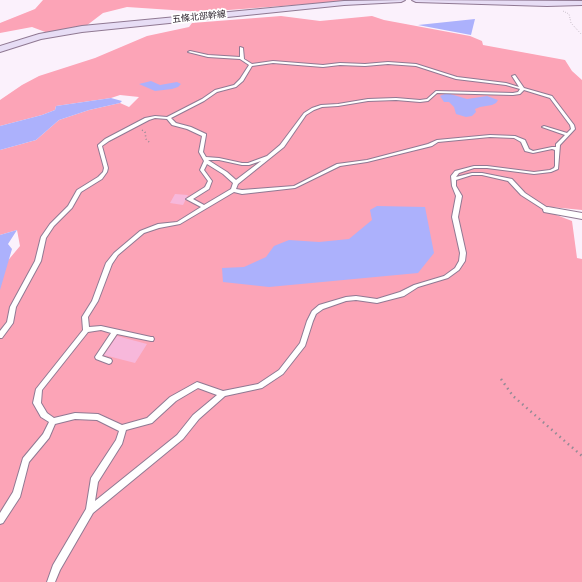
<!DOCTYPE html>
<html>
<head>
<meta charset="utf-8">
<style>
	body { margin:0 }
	canvas { display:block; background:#fbf1fc }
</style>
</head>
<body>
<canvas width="582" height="582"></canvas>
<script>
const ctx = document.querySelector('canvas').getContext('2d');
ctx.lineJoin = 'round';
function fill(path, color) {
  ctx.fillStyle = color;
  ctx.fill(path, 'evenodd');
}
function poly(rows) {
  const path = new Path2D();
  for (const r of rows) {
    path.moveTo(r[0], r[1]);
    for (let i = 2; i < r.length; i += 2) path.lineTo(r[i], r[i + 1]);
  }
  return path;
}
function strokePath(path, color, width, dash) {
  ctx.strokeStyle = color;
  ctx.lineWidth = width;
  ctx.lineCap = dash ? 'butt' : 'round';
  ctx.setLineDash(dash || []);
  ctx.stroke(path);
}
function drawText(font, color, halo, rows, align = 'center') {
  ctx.font = font + ' "IBM Plex Sans","Noto Sans JP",sans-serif';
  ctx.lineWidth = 3.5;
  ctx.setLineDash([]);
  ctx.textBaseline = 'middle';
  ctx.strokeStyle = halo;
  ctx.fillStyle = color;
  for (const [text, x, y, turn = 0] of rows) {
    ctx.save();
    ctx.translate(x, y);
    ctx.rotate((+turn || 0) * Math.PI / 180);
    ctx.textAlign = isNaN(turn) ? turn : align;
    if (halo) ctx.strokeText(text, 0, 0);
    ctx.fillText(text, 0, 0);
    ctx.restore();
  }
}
const green = poly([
	[43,0,362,0,202,12,127,7,103,13,86,26,48,33,32,27,0,33,0,23,35,9],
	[281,16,320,21,372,16,384,20,470,36,482,41,483,45,565,60,572,71,582,80,582,210,551,207,546,211,572,221,577,258,582,259,582,582,0,582,0,270,20,246,17,230,0,235,0,150,36,140,59,120,89,110,120,103,129,107,139,97,120,95,111,98,56,106,55,110,42,115,0,126,0,100,22,85,39,76,95,58,147,36,189,27,192,23]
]);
const water = poly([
	[475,19,471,35,418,25],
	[151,81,160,85,177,82,181,84,178,87,172,89,155,91,139,84],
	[447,93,467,99,487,96,498,100,496,103,492,105,480,107,475,109,476,112,472,116,466,117,456,114,454,107,449,102,444,102,440,96],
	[111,98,122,101,120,103,89,110,59,120,36,140,0,150,0,126,42,115,55,110,56,106],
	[377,206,425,207,434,253,418,273,269,287,223,282,222,268,244,267,266,257,274,246,289,240,319,242,349,239,372,220,370,210],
	[17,230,8,244,12,249,0,290,0,235]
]);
const building = poly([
	[175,194,188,195,183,205,170,203],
	[117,336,147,344,135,363,104,355]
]);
const pathFar2 = poly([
	[563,11,569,14,571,23,582,35]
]);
const pathFar1 = poly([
	[142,130,145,132,146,139,150,143]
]);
const path = poly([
	[501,379,513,396,582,456]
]);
const lane = poly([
	[240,47,243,48,244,59,252,64,273,61,323,65,340,63,365,64,388,62,416,64,457,77,506,83,519,87,512,76,515,75,524,88,552,96,574,125,575,129,560,145,558,169,551,172,534,174,487,168,474,168,459,173,456,177,472,173,482,173,512,179,525,193,551,210,550,211,546,211,521,195,508,181,482,175,472,175,456,180,456,186,462,196,458,217,466,253,465,261,459,270,448,278,418,287,404,296,377,303,356,300,346,301,323,309,316,314,313,321,305,346,283,374,262,388,225,396,199,419,183,439,93,513,60,570,55,582,47,582,53,565,86,509,91,478,116,440,119,431,97,420,75,419,55,424,49,438,29,462,20,497,3,523,0,524,0,513,13,492,23,458,43,434,49,422,41,417,33,403,36,389,83,330,82,317,92,301,106,263,114,253,140,231,158,224,177,222,201,207,186,199,205,187,208,181,200,170,204,161,199,152,202,136,187,129,172,125,167,119,155,118,149,120,109,141,102,146,108,168,107,172,102,179,81,192,72,208,54,226,46,238,41,261,16,307,13,323,2,338,0,338,0,331,7,322,10,307,35,261,41,237,50,224,68,206,77,190,98,177,103,172,104,168,98,146,98,145,105,139,145,118,155,116,167,117,202,99,215,90,234,85,240,79,249,65,240,59,208,57,188,52,190,51,208,55,240,57,240,47],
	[273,63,323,67,340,65,365,66,388,64,416,66,456,79,506,85,520,89,518,92,513,93,436,91,427,99,420,100,396,98,368,99,338,104,321,105,312,108,304,113,280,145,267,156,248,163,242,163,219,158,206,157,203,152,206,135,206,134,191,127,176,123,171,118,204,101,217,92,236,87,243,81,252,66,273,63],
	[524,90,550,98,570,125,571,129,567,133,544,126,542,127,565,135,556,144,556,147,552,147,533,151,529,149,525,140,515,136,490,135,437,140,428,144,367,160,337,164,294,186,242,190,236,189,238,184,284,147,306,115,314,110,322,107,338,106,368,101,396,100,420,102,428,101,437,93,513,95,520,94,524,90],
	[490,137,514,138,521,142,525,151,533,153,552,149,555,150,555,166,554,168,550,170,534,172,487,166,474,166,455,171,451,176,452,186,456,196,452,217,460,253,459,261,455,268,444,276,414,285,400,292,377,299,356,296,346,297,319,305,312,311,307,321,300,343,279,370,258,384,223,391,197,382,170,397,147,418,122,425,98,414,75,413,54,418,47,413,41,403,42,390,88,332,101,330,111,333,95,357,96,359,109,364,111,363,112,361,111,359,102,356,117,334,151,341,153,341,154,339,153,337,151,337,101,326,89,327,88,317,98,301,112,264,118,255,144,233,159,228,180,224,234,192,242,194,295,188,340,166,367,162,432,146,438,142,490,137],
	[208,160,219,160,242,165,249,165,261,161,236,180,227,172,208,160],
	[207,164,223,174,233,183,231,189,204,205,193,199,209,189,212,181,204,170,207,164],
	[198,388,217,395,193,415,177,435,95,501,98,482,122,444,126,430,152,423,176,401,198,388]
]);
const street = poly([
	[548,207,582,213,582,219,544,212,543,210,544,208,548,207]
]);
const secondary = poly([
	[405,0,401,2,344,5,82,32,41,39,0,52,0,46,39,34,82,26,344,1,405,0],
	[412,0,582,1,582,5,547,6,416,2,412,0]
]);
const farStreetnames = [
	["五條北部幹線",199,17,-6]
];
fill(green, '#fca4b7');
fill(water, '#acb1fc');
fill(building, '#f7b8db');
strokePath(lane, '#907993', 2);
strokePath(street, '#907993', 2);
strokePath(secondary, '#907993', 2);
strokePath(pathFar2, '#948a95', 1, [0.5, 2]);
strokePath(pathFar1, '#948a95', 1.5, [1, 2.5]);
strokePath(path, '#948a95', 2.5, [1.5, 4]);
fill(lane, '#fff');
fill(street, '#fff');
fill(secondary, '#e7ddf5');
drawText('9px', '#2e252f', '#fff', farStreetnames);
</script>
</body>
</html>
